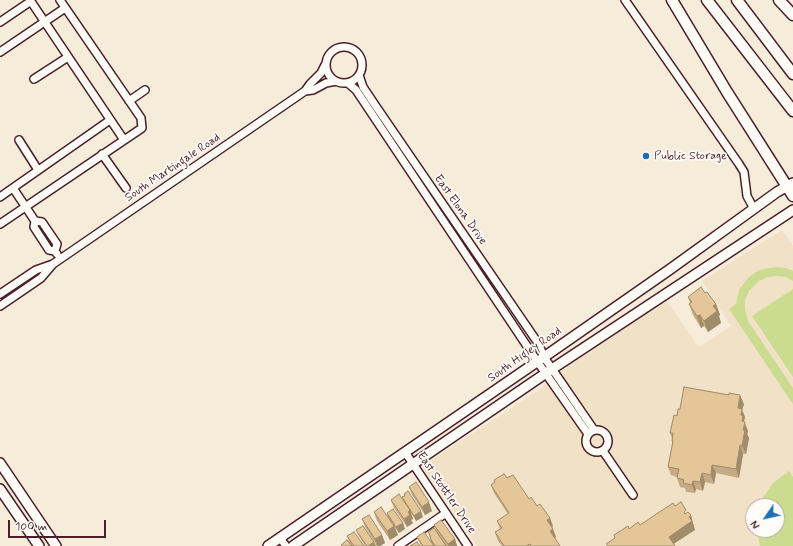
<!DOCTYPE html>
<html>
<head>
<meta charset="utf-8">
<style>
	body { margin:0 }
	#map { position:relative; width:793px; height:546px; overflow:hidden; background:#f6ecda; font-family:Mynerve,sans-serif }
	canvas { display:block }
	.north { position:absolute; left:745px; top:498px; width:40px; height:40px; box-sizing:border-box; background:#fdfcf7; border:1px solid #b5a4a5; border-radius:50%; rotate:236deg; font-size:11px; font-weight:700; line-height:16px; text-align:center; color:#4a1f2b }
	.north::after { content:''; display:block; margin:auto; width:14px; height:18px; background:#1f6fb2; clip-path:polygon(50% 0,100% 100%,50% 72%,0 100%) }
	.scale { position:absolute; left:8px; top:520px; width:98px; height:18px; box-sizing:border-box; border:2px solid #4a1f2b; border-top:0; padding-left:5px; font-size:12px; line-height:14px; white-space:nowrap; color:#4a1f2b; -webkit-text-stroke:3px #fdfcf7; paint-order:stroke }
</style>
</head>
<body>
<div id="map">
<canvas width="793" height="546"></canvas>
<div class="north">N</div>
<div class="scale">100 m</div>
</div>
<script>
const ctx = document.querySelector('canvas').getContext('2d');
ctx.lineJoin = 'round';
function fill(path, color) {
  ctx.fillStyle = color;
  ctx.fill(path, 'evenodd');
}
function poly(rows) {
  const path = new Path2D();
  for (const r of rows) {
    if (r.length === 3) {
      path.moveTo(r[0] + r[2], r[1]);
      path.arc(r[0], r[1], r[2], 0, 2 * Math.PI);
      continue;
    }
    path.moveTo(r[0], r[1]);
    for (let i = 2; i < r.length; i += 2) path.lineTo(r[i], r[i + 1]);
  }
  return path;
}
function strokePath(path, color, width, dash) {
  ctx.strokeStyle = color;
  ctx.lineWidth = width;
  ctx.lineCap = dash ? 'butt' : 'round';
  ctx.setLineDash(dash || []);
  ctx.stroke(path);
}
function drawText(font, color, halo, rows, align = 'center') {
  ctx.font = font + ' Mynerve,sans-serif';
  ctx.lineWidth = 3.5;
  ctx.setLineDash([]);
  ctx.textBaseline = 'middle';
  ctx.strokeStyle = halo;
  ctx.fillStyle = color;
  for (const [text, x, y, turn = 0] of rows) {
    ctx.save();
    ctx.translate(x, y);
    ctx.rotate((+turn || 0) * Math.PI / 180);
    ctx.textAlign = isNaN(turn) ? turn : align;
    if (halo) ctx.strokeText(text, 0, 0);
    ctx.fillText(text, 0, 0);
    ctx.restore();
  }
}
const built = poly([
	[782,230,793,246,793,546,477,546,422,466,539,390,567,367,666,300,699,347,731,326,702,281],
	[753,506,777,506,777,530,753,530]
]);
const green = poly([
	[776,267,786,268,793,271,793,281,786,277,777,276,768,277,759,281,749,291,745,300,745,309,748,321,793,388,793,404,729,309,736,304,739,290,749,277,759,270],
	[793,289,793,377,752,316],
	[789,471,793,477,793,546,760,546,757,530,777,530,777,506,760,506,761,501,773,483]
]);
const minor = poly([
	[30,0,124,140],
	[625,0,739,164,744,172,747,196,754,209],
	[0,22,31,1],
	[344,65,18],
	[0,52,65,8],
	[359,75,363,87,375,105,538,343,544,357,594,430],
	[34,79,68,57],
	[348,83,356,90,537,361,588,434],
	[305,91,310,84,321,73,325,65],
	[129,101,145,90],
	[19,140,38,170],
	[102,154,126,188],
	[13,188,35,221,34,227,49,250,55,251],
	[0,197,110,120],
	[35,221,42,222,57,244,55,251,57,254],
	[0,224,142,128,141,118,60,0],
	[0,294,36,270,53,264],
	[0,306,41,278,53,264,305,91,313,90,326,83,336,81],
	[597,441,11],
	[603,451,633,495],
	[405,452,468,546],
	[280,538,286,546],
	[398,546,446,513]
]);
const major = poly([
	[0,463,56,546],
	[0,489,39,546],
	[268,546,544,357,669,270,777,192,793,183],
	[293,546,552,369,793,210]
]);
const highway = poly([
	[672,0,727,92,793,196],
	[707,0,793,111],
	[737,0,793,74],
	[779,0,793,15]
]);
const wall = poly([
	[705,293,716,304,720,315,719,316,721,323,708,332,704,326,701,328,693,315,689,304,690,303,688,297],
	[744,404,742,410,745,417,744,421,748,431,747,434,749,438,746,454,743,454,739,478,716,473,714,484,705,482,703,491,696,489,695,493,686,492,685,488,680,487,677,478,677,477,671,475,668,467,673,444,672,441,672,438,670,433,680,409],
	[507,478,537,506,553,526,552,527,556,537,555,538,560,546,502,546,498,541,495,532,500,529,497,521,508,514,494,493,491,485,495,482,494,480],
	[409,487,432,511,425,515,412,495],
	[404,494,423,517,416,521,411,513,413,519,411,520,413,523,407,527,394,508,391,500,404,501,402,497,404,496],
	[374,512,388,517,387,513,403,523,405,529,399,533,395,528,398,535,390,540,377,521],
	[362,519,382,535,385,543,380,546,377,546,365,527],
	[434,525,455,539,457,546,421,546,417,537,431,542,428,532,437,533],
	[356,530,374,542,376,546,365,546,359,536],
	[347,536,364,546,341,546,341,545,349,542]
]);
const shadedWall = poly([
	[716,304,720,315,719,316,721,323,708,332,704,321,713,306],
	[700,315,704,326,701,328,697,316],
	[740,395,744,404,742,410,745,417,744,421,748,431,747,434,749,438,746,454,742,446,743,430,738,408],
	[740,445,743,454,739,478,736,469],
	[712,465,716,473,714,484,711,475],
	[702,473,705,482,703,491,700,482],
	[693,481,696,489,695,493,692,485],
	[429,502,432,511,425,515,422,507],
	[410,510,413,519,411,520,413,523,407,527,404,519,408,512],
	[421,511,423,517,416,521,414,516],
	[691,515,695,530,672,545,669,537],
	[550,518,553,526,550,528,547,520],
	[403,523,405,529,399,533,396,527],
	[394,526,398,535,390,540,387,531],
	[553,529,556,537,553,539,550,531],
	[382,535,385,543,380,546,377,546,375,539],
	[455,539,457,546,448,546,448,544],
	[374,542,376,546,368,546]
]);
const building = poly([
	[701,287,705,293,707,292,716,304,713,306,717,311,704,321,700,315,697,316,689,304,692,302,688,297,701,287],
	[684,387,729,395,729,393,740,395,738,408,742,409,741,415,743,416,742,421,745,422,743,430,745,430,742,446,740,445,736,469,712,465,711,475,702,473,700,482,693,481,692,485,683,483,684,480,677,478,679,469,668,467,673,441,672,441,673,433,670,433,674,415,677,416,678,409,680,409,684,387],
	[504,474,507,478,513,475,529,499,531,497,537,506,540,504,550,518,547,520,553,529,550,531,560,546,531,546,530,544,526,546,504,546,495,532,502,528,497,521,509,513,491,485,495,482,494,480,504,474],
	[416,482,429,502,422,507,409,487,416,482],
	[408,491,421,511,414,516,402,497,405,496,404,494,408,491],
	[399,494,410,510,408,512,410,515,404,519,391,500,399,494],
	[681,502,686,510,684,512,685,514,688,512,691,515,689,517,692,521,669,537,675,546,608,546,606,544,615,538,614,535,628,526,629,529,638,522,640,525,673,503,675,506,681,502],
	[381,507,394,526,387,531,374,512,381,507],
	[393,509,403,523,396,527,387,513,393,509],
	[369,515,382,535,375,539,362,519,369,515],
	[441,520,455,539,448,544,434,525,441,520],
	[363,526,374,542,368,546,367,546,356,530,363,526],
	[434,528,446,546,435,546,430,538,431,537,428,532,434,528],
	[354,532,364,546,354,546,347,536,354,532],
	[424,532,434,546,423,546,417,537,424,532],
	[347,540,352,546,342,546,341,545,347,540],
	[417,542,420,546,410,546,417,542]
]);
const markers = [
	[646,156,4,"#1f6fb2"]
];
const poiNames = [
	["Public Storage",654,156]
];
const streetNames = [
	["South Martingale Road",173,168,-34],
	["East Elona Drive",460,210,55],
	["South Higley Road",525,355,-35],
	["East Stottler Drive",446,493,56]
];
fill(built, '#f1e1c6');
fill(green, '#cbdc91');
strokePath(minor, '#4a1f2b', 10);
strokePath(major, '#4a1f2b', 12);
strokePath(highway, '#4a1f2b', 13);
strokePath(minor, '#fdfcf7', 7);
strokePath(major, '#fdfcf7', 9);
strokePath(highway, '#fdfcf7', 10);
fill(wall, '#c5aa83');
fill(shadedWall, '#a08b6a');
fill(building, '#e5c698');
strokePath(building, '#a08b6a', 1);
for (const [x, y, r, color] of markers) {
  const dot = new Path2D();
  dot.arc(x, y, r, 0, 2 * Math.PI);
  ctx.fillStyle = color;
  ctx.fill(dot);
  strokePath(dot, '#fdfcf7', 1.5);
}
drawText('12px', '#4a1f2b', '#fdfcf7', poiNames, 'left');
drawText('12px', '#4a1f2b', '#fdfcf7', streetNames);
</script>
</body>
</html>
